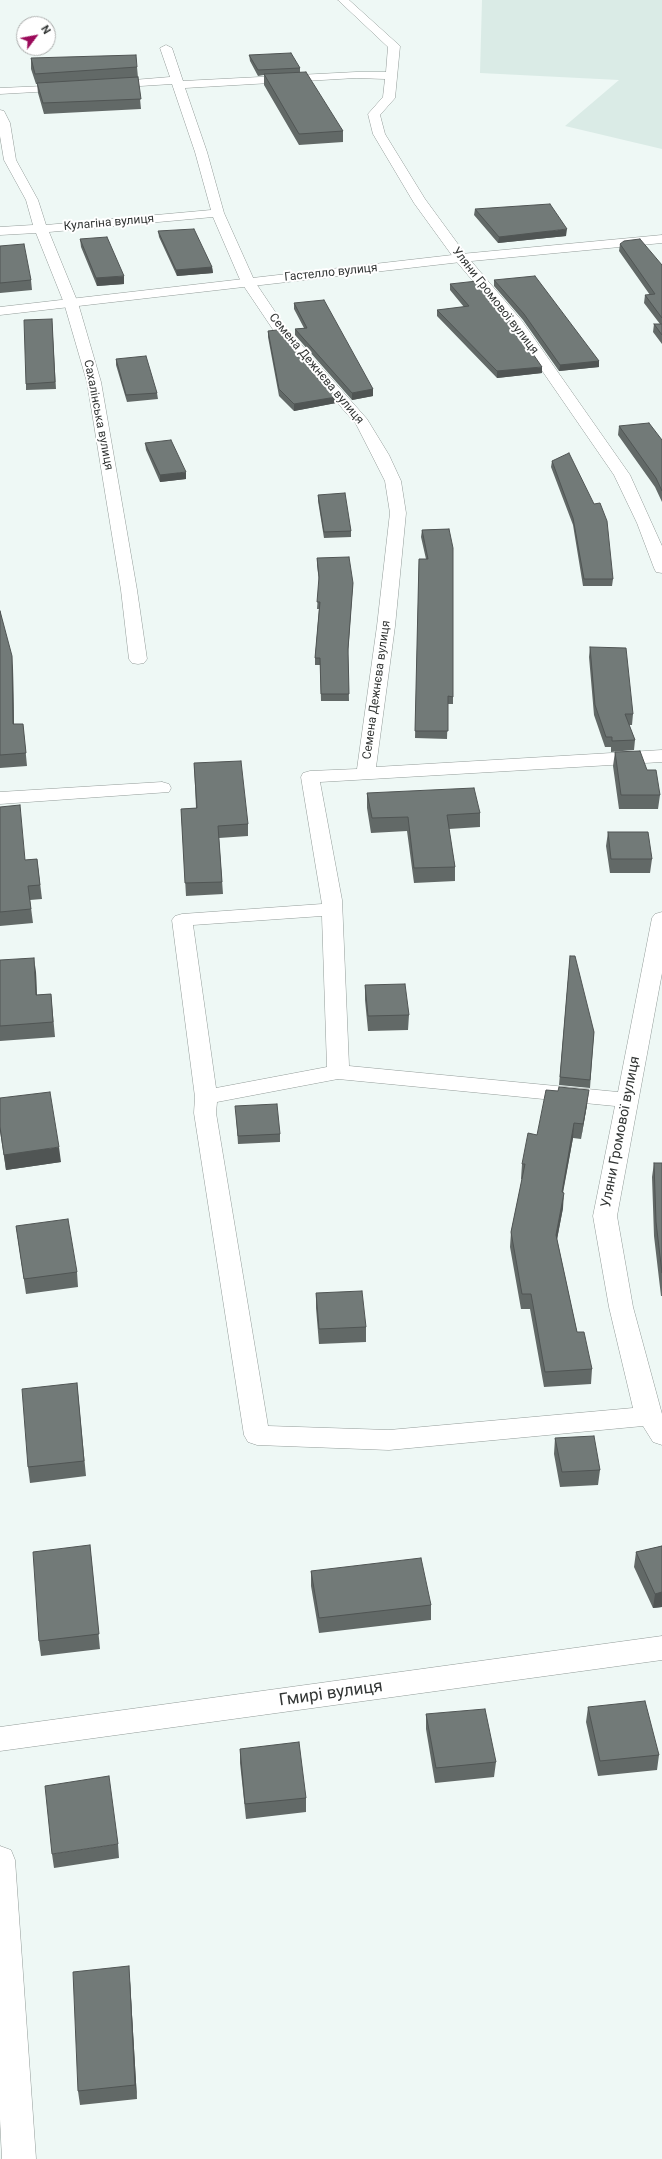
<!DOCTYPE html>
<html>
<head>
<meta charset="utf-8">
<style>
	body { margin:0 }
	#map { position:relative; width:662px; height:2159px; overflow:hidden; background:#eef8f5; font-family:Roboto,sans-serif }
	canvas { display:block }
	.north { position:absolute; left:16px; top:16px; width:40px; height:40px; box-sizing:border-box; background:#fff; border:1px solid #adafae; border-radius:50%; rotate:58deg; font-size:11px; font-weight:700; line-height:16px; text-align:center; color:#333635 }
	.north::after { content:''; display:block; margin:auto; width:14px; height:18px; background:#9b0a5a; clip-path:polygon(50% 0,100% 100%,50% 72%,0 100%) }
</style>
</head>
<body>
<div id="map">
<canvas width="662" height="2159"></canvas>
<div class="north">N</div>
</div>
<script>
const ctx = document.querySelector('canvas').getContext('2d');
ctx.lineJoin = 'round';
function fill(path, color) {
  ctx.fillStyle = color;
  ctx.fill(path, 'evenodd');
}
function poly(rows) {
  const path = new Path2D();
  for (const r of rows) {
    path.moveTo(r[0], r[1]);
    for (let i = 2; i < r.length; i += 2) path.lineTo(r[i], r[i + 1]);
  }
  return path;
}
function strokePath(path, color, width, dash) {
  ctx.strokeStyle = color;
  ctx.lineWidth = width;
  ctx.lineCap = dash ? 'butt' : 'round';
  ctx.setLineDash(dash || []);
  ctx.stroke(path);
}
function drawText(font, color, halo, rows, align = 'center') {
  ctx.font = font + ' Roboto,sans-serif';
  ctx.lineWidth = 4;
  ctx.setLineDash([]);
  ctx.textBaseline = 'middle';
  ctx.strokeStyle = halo;
  ctx.fillStyle = color;
  for (const [text, x, y, turn = 0] of rows) {
    ctx.save();
    ctx.translate(x, y);
    ctx.rotate((+turn || 0) * Math.PI / 180);
    ctx.textAlign = isNaN(turn) ? turn : align;
    if (halo) ctx.strokeText(text, 0, 0);
    ctx.fillText(text, 0, 0);
    ctx.restore();
  }
}
const built = poly([
	[482,0,662,0,662,149,565,126,619,80,480,73]
]);
const minor = poly([
	[338,0,349,0,400,46,395,98,380,115,385,134,425,199,466,255,522,321,630,475,662,546,662,573,656,572,654,568,637,523,614,475,512,327,456,261,414,203,373,134,368,114,383,97,385,79,356,78,185,88,207,152,224,213,255,282,284,325,367,419,389,455,401,481,406,513,395,626,376,767,662,750,662,762,320,782,342,900,349,1066,618,1092,652,918,655,914,662,912,662,973,617,1216,633,1307,662,1414,662,1445,653,1442,643,1426,389,1450,257,1445,248,1442,244,1435,194,1113,195,1097,172,920,175,916,182,914,322,904,301,777,303,773,310,771,357,769,377,626,390,513,385,481,356,424,274,331,241,282,213,217,49,232,78,303,101,382,137,590,147,659,144,663,138,664,132,663,129,659,121,590,87,382,64,303,36,233,0,235,0,227,33,225,26,200,4,160,0,136,0,110,4,111,10,123,16,160,38,200,46,225,211,210,195,152,172,84,109,88,103,85,109,82,170,77,160,48,166,45,172,48,183,81,356,72,386,72,388,47,338,0],
	[322,916,327,1067,216,1088,193,925,322,916],
	[338,1079,615,1106,593,1216,609,1307,633,1408,389,1430,268,1426,216,1113,217,1102,338,1079],
	[67,85,71,86,73,88,71,90,0,94,0,88,67,85],
	[162,782,169,784,171,788,169,792,0,804,0,792,162,782],
	[662,1636,662,1660,0,1751,0,1727,662,1636],
	[0,1846,11,1850,15,1860,36,2159,2,2159,0,2119,0,1846]
]);
const tertiary = poly([
	[662,235,662,243,461,262,0,315,0,307,461,254,662,235]
]);
const wall = poly([
	[249,55,300,68,300,72,343,131,343,142,299,145,264,85,264,75,258,76,250,61],
	[31,58,137,67,141,109,44,114,38,93,37,84,36,84,31,69],
	[475,209,566,236,498,243,474,215],
	[158,231,212,267,213,273,177,276,159,237],
	[80,239,124,284,97,286,81,247],
	[620,244,662,265,662,344,653,332,654,324,660,324,644,303,645,295,650,295,619,251],
	[0,246,31,280,32,290,0,293],
	[494,280,599,361,599,367,559,371,523,320,494,286],
	[450,284,542,373,497,378,437,316,437,310,464,307,450,290],
	[294,303,373,389,373,396,352,400,295,335,295,329,304,328,294,309],
	[52,319,56,389,26,390,26,384],
	[268,331,336,403,294,411,279,396,268,337],
	[116,359,157,393,158,399,127,402,116,365],
	[619,426,662,440,662,502,655,487,618,435],
	[145,443,186,479,160,482,146,450],
	[552,461,594,504,613,579,612,586,583,586,573,525,551,467],
	[318,495,351,531,351,537,324,538,318,501],
	[449,529,453,697,453,704,448,704,447,739,415,738,419,559,426,559,421,537,422,530],
	[317,558,353,583,348,654,349,701,321,701,320,665,315,665,315,658,319,609,317,609,319,581,317,565],
	[0,611,13,668,14,724,23,724,27,766,0,768],
	[590,647,633,714,632,725,629,725,635,740,634,750,611,752,611,747,605,747,594,715,589,657],
	[615,752,660,795,658,809,619,809,613,766],
	[194,763,248,824,248,836,219,838,223,894,186,896,181,809,196,808],
	[367,793,480,813,480,827,449,829,455,867,455,881,414,883,407,831,371,833,367,808],
	[0,807,25,860,37,859,42,899,30,900,33,923,0,926],
	[608,832,652,859,650,873,610,873,606,846],
	[570,956,594,1032,590,1088,559,1085],
	[0,960,36,972,37,995,51,994,55,1037,0,1041],
	[365,985,409,1015,408,1030,368,1031,365,1000],
	[0,1098,61,1162,6,1170,0,1131],
	[587,1105,581,1139,573,1138,563,1193,563,1208,557,1239,577,1332,592,1369,591,1384,544,1387,530,1309,521,1309,510,1247,511,1232,522,1179,521,1179,522,1164,537,1135],
	[236,1114,280,1134,280,1142,238,1144],
	[654,1163,662,1163,662,1296,661,1296,654,1236,652,1177],
	[16,1226,77,1272,78,1287,26,1294],
	[316,1293,366,1327,366,1342,319,1344,316,1308],
	[77,1383,86,1476,30,1483,28,1467],
	[555,1438,600,1470,598,1485,560,1487,554,1454],
	[90,1545,100,1649,41,1656,39,1641],
	[662,1546,662,1607,653,1608,634,1567,636,1552],
	[311,1571,431,1605,431,1620,319,1633,311,1586],
	[588,1707,659,1755,657,1770,598,1776,586,1722],
	[426,1714,496,1762,494,1777,435,1783,426,1729],
	[240,1749,306,1798,306,1812,246,1819,240,1763],
	[118,1844,119,1858,54,1868,52,1854],
	[130,1981,137,2099,80,2105,78,2091]
]);
const shadedWall = poly([
	[567,229,566,236,498,243,499,237],
	[212,267,213,273,177,276,176,270],
	[124,276,124,284,97,286,96,278],
	[599,361,599,367,559,371,560,365],
	[542,367,542,373,497,378,497,371],
	[373,389,373,396,352,400,352,393],
	[336,397,336,403,294,411,294,404],
	[186,472,186,479,160,482,160,475],
	[12,656,13,668,14,737,13,724],
	[34,958,36,972,37,1010,36,995],
	[589,1090,587,1105,581,1139,583,1124],
	[574,1123,573,1138,560,1207,562,1192],
	[59,1147,61,1162,6,1170,4,1155],
	[564,1193,563,1208,555,1250,556,1235],
	[662,1592,662,1607,653,1608,655,1594],
	[129,1966,130,1981,137,2099,135,2085]
]);
const building = poly([
	[291,53,300,68,258,70,249,55,291,53],
	[136,55,137,67,35,74,31,58,136,55],
	[306,72,343,131,299,134,264,74,306,72],
	[138,77,141,99,43,103,37,83,138,77],
	[550,204,567,229,499,237,475,209,550,204],
	[194,229,212,267,176,270,158,231,194,229],
	[107,237,124,276,96,278,80,239,107,237],
	[640,239,662,265,662,318,645,295,655,294,620,244,624,241,640,239],
	[24,244,31,280,0,283,0,246,24,244],
	[535,276,599,361,560,365,524,314,494,280,535,276],
	[477,281,511,322,542,367,497,371,437,310,469,306,450,284,477,281],
	[324,300,373,389,352,393,295,329,307,328,294,303,324,300],
	[52,319,55,382,26,384,24,320,52,319],
	[654,324,662,324,662,335,654,324],
	[277,330,336,397,294,404,279,389,268,331,277,330],
	[146,356,157,393,126,395,116,359,146,356],
	[649,423,662,440,662,491,656,478,619,426,649,423],
	[171,440,186,472,160,475,145,443,171,440],
	[569,453,594,504,600,503,607,521,613,579,584,579,573,518,552,461,569,453],
	[345,493,351,531,324,532,318,495,345,493],
	[449,529,453,548,453,697,448,696,448,731,415,731,419,559,428,559,422,530,449,529],
	[349,557,353,583,348,649,349,694,321,694,320,658,315,658,320,602,317,602,319,577,317,558,349,557],
	[0,611,12,656,13,724,23,724,26,753,0,755,0,611],
	[590,647,626,648,633,714,625,714,635,740,612,741,612,737,606,737,595,705,590,647],
	[640,751,647,770,656,770,660,795,621,795,615,752,640,751],
	[241,761,248,824,218,826,222,882,185,883,181,809,197,808,194,763,241,761],
	[474,788,480,813,447,815,455,867,414,868,408,817,372,818,367,793,474,788],
	[20,805,25,860,37,859,40,885,28,886,31,909,0,912,0,807,20,805],
	[608,832,648,832,652,859,611,859,608,832],
	[570,956,575,956,594,1032,590,1080,560,1077,570,956],
	[34,958,36,995,51,994,53,1022,0,1026,0,960,34,958],
	[405,984,409,1015,368,1016,365,985,405,984],
	[559,1087,589,1090,583,1124,574,1123,562,1192,564,1193,556,1235,577,1332,584,1332,592,1369,545,1372,531,1294,522,1294,511,1232,525,1164,522,1164,528,1133,537,1135,546,1090,558,1091,559,1087],
	[50,1092,59,1147,4,1155,0,1127,0,1098,50,1092],
	[277,1104,280,1134,238,1136,235,1106,277,1104],
	[654,1163,662,1163,662,1273,656,1222,654,1163],
	[68,1219,77,1272,24,1279,16,1226,68,1219],
	[362,1291,366,1327,319,1329,316,1293,362,1291],
	[77,1383,84,1461,28,1467,22,1389,77,1383],
	[594,1436,600,1470,562,1472,555,1438,594,1436],
	[90,1545,99,1634,39,1641,33,1552,90,1545],
	[662,1546,662,1592,655,1594,636,1552,662,1546],
	[421,1558,431,1605,319,1618,311,1571,421,1558],
	[645,1701,659,1755,600,1761,588,1707,645,1701],
	[485,1709,496,1762,436,1768,426,1714,485,1709],
	[299,1742,306,1798,245,1804,240,1749,299,1742],
	[109,1776,118,1844,52,1854,45,1786,109,1776],
	[129,1966,135,2085,78,2091,73,1972,129,1966]
]);
const farStreetnames = [
	["Кулагіна вулиця",109,223,-5],
	["Гастелло вулиця",331,273,-6],
	["Уляни Громової вулиця",495,301,52],
	["Семена Дежнєва вулиця",316,369,50],
	["Сахалінська вулиця",98,415,79],
	["Семена Дежнєва вулиця",377,690,-82]
];
const streetNames = [
	["Уляни Громової вулиця",621,1132,-79]
];
const nearStreetnames = [
	["Гмирі вулиця",331,1694,-8]
];
fill(built, '#daebe6');
strokePath(minor, '#939c99', 1);
strokePath(tertiary, '#939c99', 1);
fill(minor, '#fff');
fill(tertiary, '#fff');
fill(wall, '#626967');
fill(shadedWall, '#505554');
fill(building, '#727a78');
strokePath(building, '#505554', 1);
drawText('12px', '#333635', '#fff', farStreetnames);
drawText('14px', '#333635', '#fff', streetNames);
drawText('17px', '#333635', '#fff', nearStreetnames);
</script>
</body>
</html>
